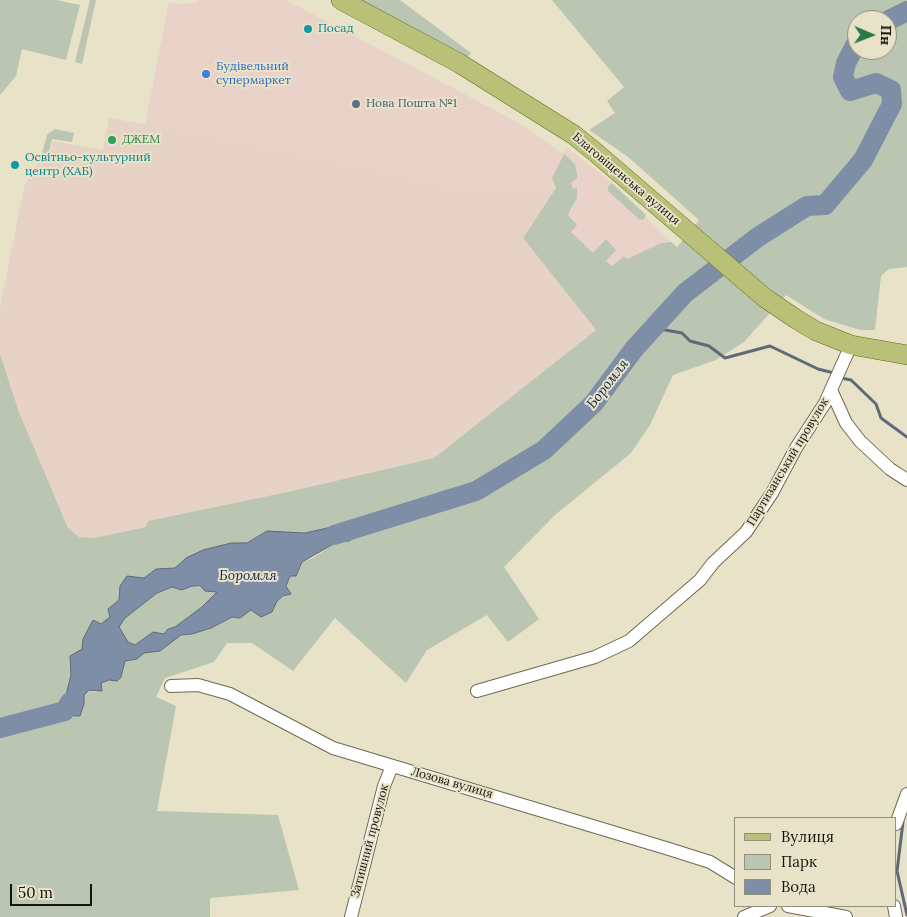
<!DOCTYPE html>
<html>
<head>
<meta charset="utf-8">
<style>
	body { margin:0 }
	#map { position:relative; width:907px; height:917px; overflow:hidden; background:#e7e2c8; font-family:Lora,serif }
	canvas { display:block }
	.legend { position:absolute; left:734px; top:817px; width:162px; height:90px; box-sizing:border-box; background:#e7e2c8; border:1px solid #93907c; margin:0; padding:6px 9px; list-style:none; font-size:15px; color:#16140b }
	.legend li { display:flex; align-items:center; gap:10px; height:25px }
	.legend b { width:25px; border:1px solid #93907c }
	.north { position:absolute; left:847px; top:10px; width:50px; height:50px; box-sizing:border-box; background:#e7e2c8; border:1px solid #93907c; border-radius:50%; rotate:91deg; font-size:14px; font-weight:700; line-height:20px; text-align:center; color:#16140b }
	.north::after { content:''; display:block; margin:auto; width:18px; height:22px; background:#297a4b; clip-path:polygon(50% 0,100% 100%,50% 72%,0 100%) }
	.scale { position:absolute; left:10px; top:884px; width:82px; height:22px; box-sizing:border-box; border:2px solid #16140b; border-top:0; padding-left:6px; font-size:15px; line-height:18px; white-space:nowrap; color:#16140b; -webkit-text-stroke:4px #e7e2c8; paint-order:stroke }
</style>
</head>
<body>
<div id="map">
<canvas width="907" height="917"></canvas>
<ul class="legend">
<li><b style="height:6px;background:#b9c178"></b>Вулиця</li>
<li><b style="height:14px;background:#bbc6b2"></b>Парк</li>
<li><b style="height:14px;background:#7e8ea7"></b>Вода</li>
</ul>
<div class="north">Пн</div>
<div class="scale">50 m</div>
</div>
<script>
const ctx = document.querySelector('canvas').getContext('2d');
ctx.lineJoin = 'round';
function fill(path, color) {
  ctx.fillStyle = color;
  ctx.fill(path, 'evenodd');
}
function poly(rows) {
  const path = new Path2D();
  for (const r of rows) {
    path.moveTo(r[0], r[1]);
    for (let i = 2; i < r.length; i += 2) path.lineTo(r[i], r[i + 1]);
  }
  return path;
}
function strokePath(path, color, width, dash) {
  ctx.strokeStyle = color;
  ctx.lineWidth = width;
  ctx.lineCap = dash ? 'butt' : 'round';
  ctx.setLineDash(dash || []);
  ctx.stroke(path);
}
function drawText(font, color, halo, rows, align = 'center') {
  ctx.font = font + ' Lora,serif';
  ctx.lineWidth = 4;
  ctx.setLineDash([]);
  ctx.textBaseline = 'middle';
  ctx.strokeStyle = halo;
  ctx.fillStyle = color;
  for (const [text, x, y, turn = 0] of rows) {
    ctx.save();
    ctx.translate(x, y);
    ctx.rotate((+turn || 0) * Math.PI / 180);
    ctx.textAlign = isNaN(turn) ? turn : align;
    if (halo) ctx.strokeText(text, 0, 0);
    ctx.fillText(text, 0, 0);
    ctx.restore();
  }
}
const commercial = poly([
	[199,0,286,0,521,124,563,154,567,148,611,182,671,242,661,243,627,259,624,256,612,266,606,261,606,240,593,253,570,232,568,215,575,205,576,188,573,189,571,183,577,178,577,173,575,164,564,154,552,178,556,188,499,192,450,188,390,171,268,146,145,125,169,2,176,4,197,3]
]);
const industrial = poly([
	[109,118,268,146,390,171,450,188,499,192,556,188,523,238,596,330,434,458,292,491,148,521,146,527,94,538,79,537,68,528,19,412,0,354,0,308,24,187,40,158,49,160,52,141,103,150]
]);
const green = poly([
	[0,0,56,0,80,5,66,60,22,49,16,76,0,95],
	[90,0,96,0,82,64,75,62],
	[359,0,400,0,471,53,467,57],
	[552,0,907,0,907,267,889,269,881,276,875,330,860,330,824,319,786,295,744,342,716,360,673,375,650,425,631,453,555,515,504,567,539,619,508,642,487,615,427,650,406,683,335,618,293,671,252,643,227,643,214,662,165,678,156,697,176,706,157,811,278,815,299,890,210,898,210,917,0,917,0,354,19,412,68,528,79,537,94,538,146,527,148,521,292,491,434,458,596,330,523,238,556,188,552,178,564,154,575,164,577,173,577,178,571,183,573,189,577,188,577,198,568,215,577,225,571,232,593,253,606,239,616,250,606,261,612,266,624,256,627,259,661,243,671,242,677,247,699,220,627,156,589,130,615,113,607,101,624,87],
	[857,20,887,20,887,50,857,50],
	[345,524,349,541,337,542,313,558,302,562,299,570,290,575,286,586,291,594,252,610,240,618,232,617,211,628,192,634,181,635,160,651,144,653,137,659,125,661,121,677,101,683,96,692,89,690,84,695,84,704,80,716,49,715,64,704,71,675,71,656,82,649,83,639,93,620,101,624,110,617,119,600,120,586,144,578,156,569,175,568,186,558,203,550,231,543,247,543,267,531,305,533],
	[55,129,74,133,72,142,52,139,47,159,41,157,47,135],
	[612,183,646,215,643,220,639,219,608,191,608,187],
	[192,586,218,592,202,607,175,627,168,629,164,634,153,632,135,645,128,642,118,627,125,618,157,593,173,587,182,590]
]);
const water = poly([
	[345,524,360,527,359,535,349,541,337,542,302,562,296,576,290,576,286,586,291,594,283,596,277,601,272,612,261,617,251,610,240,618,232,617,211,628,192,634,181,635,160,651,144,653,137,659,125,661,121,677,117,681,109,680,101,683,102,691,89,690,84,695,84,704,80,716,48,715,64,703,71,675,70,656,82,649,83,639,93,620,101,624,110,617,108,609,119,600,120,586,127,576,144,578,156,569,175,568,186,558,203,550,231,543,247,543,267,531,305,533,345,524],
	[192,586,200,586,205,591,217,592,202,607,175,627,168,629,164,634,153,632,135,645,128,642,119,627,125,618,157,593,172,587,182,590,192,586]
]);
const stream = poly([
	[654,328,682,333,690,341,709,346,725,358,770,346,818,369,834,373],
	[841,378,851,380,876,404,881,418,907,437],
	[903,822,897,871,907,915]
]);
const river = poly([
	[887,21,907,11],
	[334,535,476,491,544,450,594,403,634,349,685,293,758,237,807,206,825,205,863,160,892,104,891,90,876,83,850,91,843,77,846,63,857,42],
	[0,728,65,711,70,702]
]);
const minor = poly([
	[831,390,846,423,860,441,890,469,907,480],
	[171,686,198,685,230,694,333,748,669,849,710,862,736,878],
	[477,691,595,657,629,641,700,580,713,563,746,532,772,493,796,448,825,403,851,345],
	[896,824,907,794],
	[788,906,846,917],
	[894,906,896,917],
	[351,917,384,786,392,766],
	[744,917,770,906]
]);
const primary = poly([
	[341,0,459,63,574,135,595,152,765,298,796,319,816,331,851,345,907,355]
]);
const markers = [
	[308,29,5,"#0f9aa8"],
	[206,74,5,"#3f7fe0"],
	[356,104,5,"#5c6f8a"],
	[112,140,5,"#2e9e5b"],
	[15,165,5,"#0f9aa8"]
];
const cultureNames = [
	["Посад",318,29],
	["Освітньо-культурний",25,158],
	["центр (ХАБ)",25,172]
];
const shopNames = [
	["Будівельний",216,67],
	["супермаркет",216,81]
];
const serviceNames = [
	["Нова Пошта №1",366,104]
];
const leisureNames = [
	["ДЖЕМ",122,140]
];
const streetNames = [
	["Благовіщенська вулиця",626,179,40],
	["Партизанський провулок",788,462,-59],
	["Лозова вулиця",452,783,16],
	["Затишний провулок",370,841,-75]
];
const waterNames = [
	["Боромля",608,384,-52],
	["Боромля",248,576]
];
fill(commercial, '#e9d2c7');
fill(industrial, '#e7d3c5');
fill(green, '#bbc6b2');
fill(water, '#7e8ea7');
strokePath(water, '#5f6978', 1);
strokePath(stream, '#5f6978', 3);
strokePath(river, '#7e8ea7', 20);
strokePath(minor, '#6e6a52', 14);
strokePath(primary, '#616a17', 20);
strokePath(minor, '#fff', 12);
strokePath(primary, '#b9c178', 19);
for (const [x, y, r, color] of markers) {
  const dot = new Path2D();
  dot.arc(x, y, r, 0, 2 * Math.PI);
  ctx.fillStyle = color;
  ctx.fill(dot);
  strokePath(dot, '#e7e2c8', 2);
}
drawText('12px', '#0d838f', '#e7e2c8', cultureNames, 'left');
drawText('12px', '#366cbe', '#e7e2c8', shopNames, 'left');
drawText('12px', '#4e5e75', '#e7e2c8', serviceNames, 'left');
drawText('12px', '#27864d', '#e7e2c8', leisureNames, 'left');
drawText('12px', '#16140b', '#e7e2c8', streetNames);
drawText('italic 14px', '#132a4d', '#e7e2c8', waterNames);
</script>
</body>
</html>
